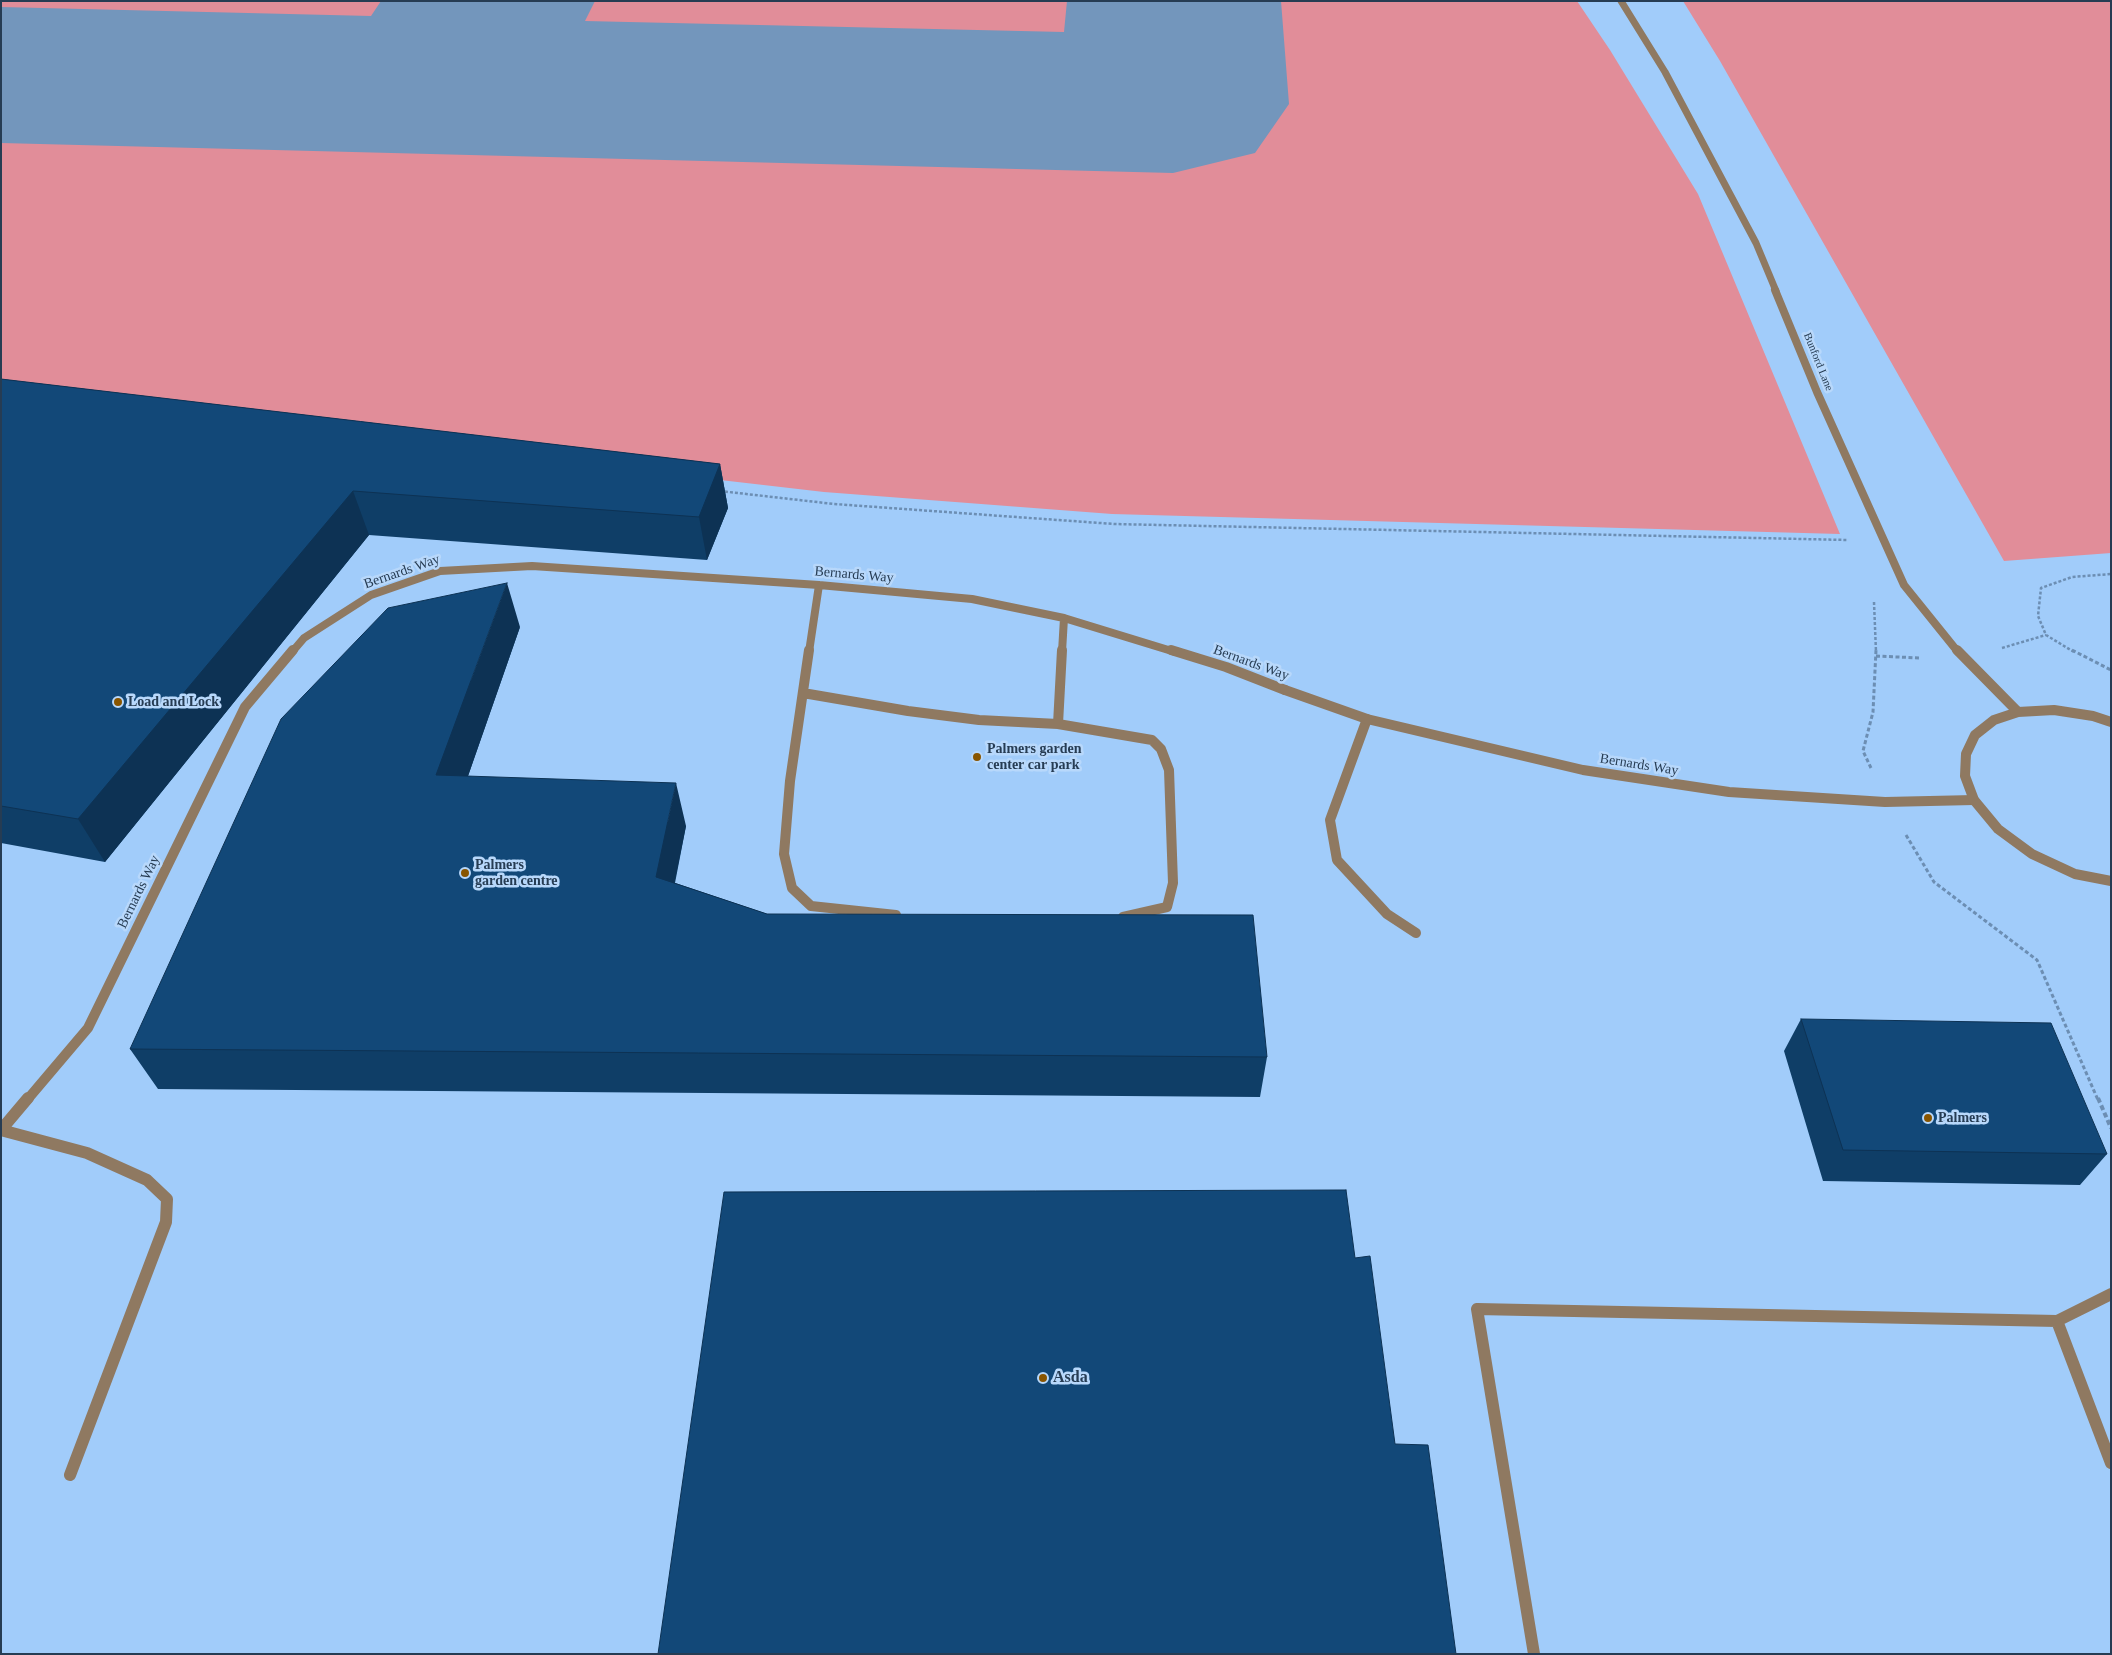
<!DOCTYPE html>
<html>
<head>
<meta charset="utf-8">
<style>
	body { margin:0 }
	#map { position:relative; width:2112px; height:1655px; overflow:hidden; background:#a1ccfa; font-family:"Times New Roman",serif }
	canvas { display:block }
	.frame { position:absolute; inset:0; border:2px solid #263c53; pointer-events:none }
</style>
</head>
<body>
<div id="map">
<canvas width="2112" height="1655"></canvas>
<div class="frame"></div>
</div>
<script>
const ctx = document.querySelector('canvas').getContext('2d');
ctx.lineJoin = 'round';
function fill(path, color) {
  ctx.fillStyle = color;
  ctx.fill(path, 'evenodd');
}
function poly(rows) {
  const path = new Path2D();
  for (const r of rows) {
    path.moveTo(r[0], r[1]);
    for (let i = 2; i < r.length; i += 2) path.lineTo(r[i], r[i + 1]);
  }
  return path;
}
function strokePath(path, color, width, dash) {
  ctx.strokeStyle = color;
  ctx.lineWidth = width;
  ctx.lineCap = dash ? 'butt' : 'round';
  ctx.setLineDash(dash || []);
  ctx.stroke(path);
}
function drawText(font, color, halo, rows, align = 'center') {
  ctx.font = font + ' "Times New Roman",serif';
  ctx.lineWidth = 5;
  ctx.setLineDash([]);
  ctx.textBaseline = 'middle';
  ctx.strokeStyle = halo;
  ctx.fillStyle = color;
  for (const [text, x, y, turn = 0] of rows) {
    ctx.save();
    ctx.translate(x, y);
    ctx.rotate((+turn || 0) * Math.PI / 180);
    ctx.textAlign = isNaN(turn) ? turn : align;
    if (halo) ctx.strokeText(text, 0, 0);
    ctx.fillText(text, 0, 0);
    ctx.restore();
  }
}
const green = poly([
	[1,1,1577,1,1610,50,1698,194,1840,534,1112,514,824,492,331,435,1,386],
	[1683,1,2111,1,2111,553,2004,561,1720,61]
]);
const runway = poly([
	[381,1,595,1,585,21,1064,32,1067,1,1281,1,1289,104,1255,153,1173,173,1,143,1,7,371,16,381,1]
]);
const pathFar2 = poly([
	[720,491,834,504,1114,524,1848,540],
	[1874,602,1876,652],
	[2002,648,2046,635],
	[2074,652,2046,635,2038,616,2041,588,2072,577,2111,574]
]);
const pathFar1 = poly([
	[2072,650,2111,670],
	[1876,656,1920,658],
	[1871,768,1863,751,1873,712,1876,650],
	[1906,835,1934,882,2037,960,2098,1100]
]);
const path = poly([
	[2098,1098,2111,1128]
]);
const serviceFar2 = poly([
	[292,652,304,638,371,595,440,571,532,566,819,585,972,599,1064,618,1175,652],
	[809,652,819,585],
	[1062,652,1064,618]
]);
const serviceFar1 = poly([
	[809,650,790,781,784,854,792,888,811,906,896,915],
	[1171,650,1226,667,1285,690],
	[803,693,908,711,979,720,1058,724,1152,740,1161,749,1169,770,1173,883,1167,907,1123,917],
	[1367,719,1330,820,1337,860,1387,914,1416,933],
	[1058,724,1062,650],
	[27,1100,88,1028,245,707,293,650]
]);
const service = poly([
	[1,1130,28,1098],
	[1,1130,87,1153,147,1180,167,1199,166,1222,70,1475],
	[2057,1321,2111,1294],
	[1534,1654,1477,1309,2057,1321,2111,1463]
]);
const minor = poly([
	[1285,690,1367,719,1583,770,1729,792,1885,802,1974,800]
]);
const tertiaryFar2 = poly([
	[1621,1,1665,72,1756,243,1776,291]
]);
const tertiaryFar1 = poly([
	[1775,290,1817,392,1904,585,1958,652]
]);
const tertiary = poly([
	[1957,650,2018,712],
	[2111,722,2093,716,2054,710,2018,712,1994,720,1975,735,1966,754,1965,776,1974,800,1998,829,2032,854,2075,874,2111,881]
]);
const wall = poly([
	[1,379,720,464,728,508,707,560,369,535,105,862,1,843],
	[520,627,468,776,686,826,675,883,767,914,1267,1057,1260,1097,158,1089,130,1049],
	[1801,1019,2107,1154,2080,1185,1823,1181,1784,1051]
]);
const shadedWall = poly([
	[720,464,728,508,707,560,699,517],
	[353,491,369,535,105,862,78,819],
	[507,583,520,627,453,819,436,775],
	[676,783,686,826,667,919,656,877]
]);
const building = poly([
	[1,379,720,464,699,517,353,491,78,819,1,806,1,379],
	[507,583,436,775,676,783,656,877,767,914,1253,915,1267,1057,130,1049,281,719,388,608,507,583],
	[1801,1019,2051,1023,2107,1154,1843,1150,1801,1019],
	[1346,1190,1355,1258,1370,1256,1395,1444,1428,1445,1456,1654,658,1654,724,1192,1346,1190]
]);
const markers = [
	[118,702,5,"#850"],
	[977,757,5,"#850"],
	[465,873,5,"#850"],
	[1928,1118,5,"#850"],
	[1043,1378,5,"#850"]
];
const farStreetnames = [
	["Bunford Lane",1818,362,68]
];
const streetNames = [
	["Bernards Way",402,572,-19],
	["Bernards Way",854,575,5],
	["Bernards Way",1251,663,20],
	["Bernards Way",1639,765,9],
	["Bernards Way",139,892,-64]
];
const poiNames = [
	["Load and Lock",128,702],
	["Palmers garden",987,749],
	["center car park",987,765],
	["Palmers",475,865],
	["garden centre",475,881],
	["Palmers",1938,1118]
];
const nearPoinames = [
	["Asda",1053,1378]
];
fill(green, '#e18d99');
fill(runway, '#7396bc');
strokePath(pathFar2, '#6c8eb3', 2.5, [3, 2]);
strokePath(pathFar1, '#6c8eb3', 3, [4, 2.5]);
strokePath(path, '#6c8eb3', 4, [5, 3]);
strokePath(serviceFar2, '#8f7961', 8);
strokePath(serviceFar1, '#8f7961', 10);
strokePath(service, '#8f7961', 12);
strokePath(minor, '#8f7961', 10);
strokePath(tertiaryFar2, '#8f7961', 7);
strokePath(tertiaryFar1, '#8f7961', 8);
strokePath(tertiary, '#8f7961', 10);
fill(wall, '#0f3e67');
fill(shadedWall, '#0d3254');
fill(building, '#124878');
strokePath(building, '#0d3254', 1);
for (const [x, y, r, color] of markers) {
  const dot = new Path2D();
  dot.arc(x, y, r, 0, 2 * Math.PI);
  ctx.fillStyle = color;
  ctx.fill(dot);
  strokePath(dot, '#b8d8fb', 2);
}
drawText('11px', '#263c53', '#b8d8fb', farStreetnames);
drawText('14px', '#263c53', '#b8d8fb', streetNames);
drawText('bold 14px', '#263c53', '#b8d8fb', poiNames, 'left');
drawText('bold 16px', '#263c53', '#b8d8fb', nearPoinames, 'left');
</script>
</body>
</html>
